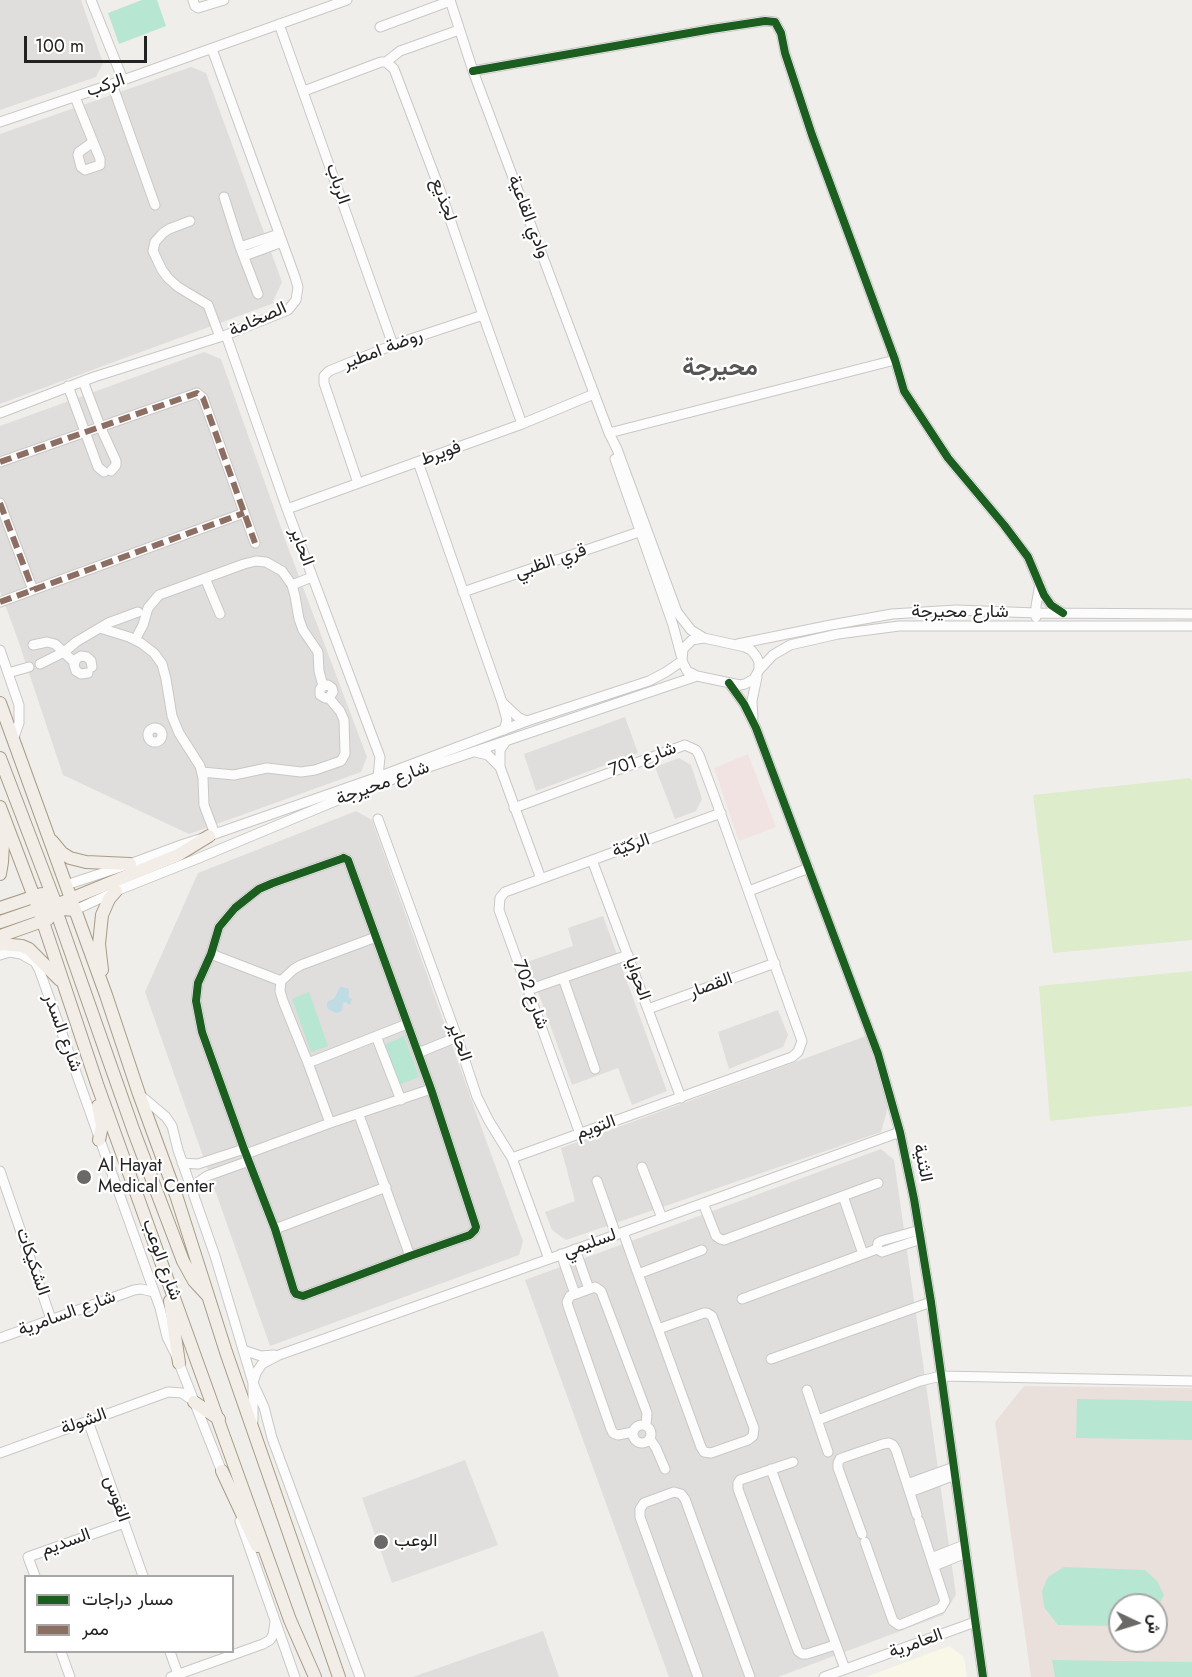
<!DOCTYPE html>
<html>
<head>
<meta charset="utf-8">
<style>
	body { margin:0 }
	#map { position:relative; width:1192px; height:1677px; overflow:hidden; background:#f0eeeb; font-family:Jost,Vazirmatn,sans-serif }
	canvas { display:block }
	.legend { position:absolute; left:24px; top:1575px; width:210px; height:78px; box-sizing:border-box; background:#fff; border:2px solid #a7a7a7; margin:0; padding:8px 10px; list-style:none; font-size:18px; color:#222 }
	.legend li { display:flex; align-items:center; gap:12px; height:30px }
	.legend b { width:30px; border:2px solid #a7a7a7 }
	.north { position:absolute; left:1108px; top:1593px; width:60px; height:60px; box-sizing:border-box; background:#fff; border:2px solid #a7a7a7; border-radius:50%; rotate:94deg; font-size:16px; font-weight:700; line-height:24px; text-align:center; color:#222 }
	.north::after { content:''; display:block; margin:auto; width:21px; height:27px; background:#6a6968; clip-path:polygon(50% 0,100% 100%,50% 72%,0 100%) }
	.scale { position:absolute; left:24px; top:36px; width:123px; height:27px; box-sizing:border-box; border:3px solid #222; border-top:0; padding-left:8px; font-size:18px; line-height:21px; white-space:nowrap; color:#222; -webkit-text-stroke:4px #fff; paint-order:stroke }
</style>
</head>
<body>
<div id="map">
<canvas width="1192" height="1677"></canvas>
<ul class="legend">
<li><b style="height:8px;background:#1b5e20"></b>مسار دراجات</li>
<li><b style="height:8px;background:#8d6e63"></b>ممر</li>
</ul>
<div class="north">ش</div>
<div class="scale">100 m</div>
</div>
<script>
const ctx = document.querySelector('canvas').getContext('2d');
ctx.lineJoin = 'round';
function fill(path, color) {
  ctx.fillStyle = color;
  ctx.fill(path, 'evenodd');
}
function poly(rows) {
  const path = new Path2D();
  for (const r of rows) {
    if (r.length === 3) {
      path.moveTo(r[0] + r[2], r[1]);
      path.arc(r[0], r[1], r[2], 0, 2 * Math.PI);
      continue;
    }
    path.moveTo(r[0], r[1]);
    for (let i = 2; i < r.length; i += 2) path.lineTo(r[i], r[i + 1]);
  }
  return path;
}
function strokePath(path, color, width, dash) {
  ctx.strokeStyle = color;
  ctx.lineWidth = width;
  ctx.lineCap = dash ? 'butt' : 'round';
  ctx.setLineDash(dash || []);
  ctx.stroke(path);
}
function drawText(font, color, halo, rows, align = 'center') {
  ctx.font = font + ' Jost,Vazirmatn,sans-serif';
  ctx.lineWidth = 4.5;
  ctx.setLineDash([]);
  ctx.textBaseline = 'middle';
  ctx.strokeStyle = halo;
  ctx.fillStyle = color;
  for (const [text, x, y, turn = 0] of rows) {
    ctx.save();
    ctx.translate(x, y);
    ctx.rotate((+turn || 0) * Math.PI / 180);
    ctx.textAlign = isNaN(turn) ? turn : align;
    if (halo) ctx.strokeText(text, 0, 0);
    ctx.fillText(text, 0, 0);
    ctx.restore();
  }
}
const residential = poly([
	[0,0,81,0,103,63,96,77,0,110],
	[191,67,206,73,282,282,273,301,274,303,0,404,0,134],
	[204,352,221,359,286,542,367,757,361,772,189,834,63,775,17,637,0,591,0,426],
	[625,717,638,753,536,791,524,754],
	[679,758,691,765,702,799,696,811,675,819,655,767],
	[356,811,372,820,479,1121,523,1241,519,1255,270,1346,145,992,198,873],
	[603,916,667,1091,632,1105,618,1068,572,1085,527,962,573,946,568,928],
	[778,1010,788,1035,783,1047,729,1069,718,1032],
	[866,1036,888,1107,881,1132,566,1240,552,1230,545,1212,575,1201,561,1148],
	[881,1149,894,1160,956,1595,943,1615,778,1677,669,1677,525,1280],
	[543,1631,559,1677,413,1677]
]);
const commercial = poly([
	[748,754,776,827,739,841,714,768]
]);
const education = poly([
	[949,1646,964,1657,967,1677,866,1677]
]);
const military = poly([
	[1024,1386,1192,1388,1192,1677,1031,1677,995,1422],
	[1120,1605,1156,1605,1156,1641,1120,1641]
]);
const grass = poly([
	[1190,778,1192,781,1192,940,1053,953,1033,795],
	[1192,971,1192,1106,1050,1121,1039,986]
]);
const pitch = poly([
	[142,0,157,0,166,26,119,44,108,13],
	[309,992,328,1046,311,1052,292,999],
	[404,1036,419,1077,398,1085,384,1045],
	[1077,1399,1192,1401,1192,1440,1076,1438],
	[1064,1567,1145,1570,1157,1581,1164,1595,1156,1610,1156,1605,1120,1605,1120,1626,1058,1625,1044,1607,1042,1591,1048,1577],
	[1052,1660,1192,1662,1192,1677,1055,1677]
]);
const parking = poly([
	[465,1460,498,1545,392,1583,362,1498]
]);
const water = poly([
	[340,987,348,988,349,992,348,997,352,999,350,1005,346,1002,343,1003,342,1011,336,1013,328,1009,327,1004,328,1001,334,999]
]);
const minor = poly([
	[91,0,123,80],
	[193,0,195,6,198,8,224,0],
	[450,0,473,71,609,433,617,449,677,612,691,630,704,638,745,647,751,650,756,656,759,662,759,670,754,679,745,684,740,685,697,676,687,671,682,661,683,649,692,640,704,638],
	[279,24,393,345],
	[380,27,450,1],
	[386,62,400,51,459,30],
	[473,71,712,29,765,21,775,22,781,33,785,53,812,135,895,360,904,391,948,458,1004,525,1028,557,1044,595,1051,605,1063,613],
	[112,84,155,205],
	[304,91,381,62,386,62,394,69,440,190,483,315,522,424],
	[75,97,100,159,100,165,85,170,81,167,78,155,79,152,93,142],
	[0,122,112,84,347,0],
	[224,197,240,247,258,294],
	[190,221,169,229,163,233,155,242,153,251,162,270,168,278,178,287,208,305,220,337],
	[240,247,279,234],
	[244,256,282,242],
	[226,335,287,509,380,757,378,777],
	[83,381,100,426,116,461,116,465,111,471],
	[68,386,98,467,104,472],
	[0,413,94,377,226,335,288,310,296,300,298,287,295,277,212,49],
	[609,433,895,360],
	[615,459,673,625,681,655],
	[0,462,197,393,203,398,255,543],
	[418,462,502,702,507,720,504,730],
	[358,483,324,383,324,376,329,371,393,345,483,315],
	[0,503,33,590],
	[287,509,522,424,594,394],
	[205,578,220,614],
	[292,585,312,577],
	[463,592,639,532],
	[0,602,244,513],
	[1036,617,1036,606,1040,584],
	[100,628,129,637,141,643,154,653,162,664,166,679,172,716,179,733,200,766,203,778,204,805,215,834],
	[135,640,143,625,148,608,159,595,244,564,256,561,266,562,282,571,292,585,295,596,299,619,303,630,318,652,319,671,323,686,320,689,320,695,325,698,329,698,333,692,332,688,328,685,323,686],
	[738,644,831,625,892,614,956,610,1036,613,1192,614],
	[33,645,47,642,55,644,74,662],
	[0,650,19,705,19,723,13,740],
	[40,664,64,652,76,642,108,623,138,612],
	[759,670,773,655,790,645,838,634,899,626,1192,626],
	[8,673,29,667],
	[88,673,81,674,76,671,74,665,76,659,81,656,87,657,91,661,92,667],
	[729,683,744,704,756,728,878,1054,900,1132,914,1199,931,1302,983,1677],
	[504,704,519,718,527,721],
	[753,717,752,701,757,677],
	[155,735,7],
	[506,741,500,750,500,767,541,879],
	[475,752,488,755,500,767],
	[202,772,234,775,267,768,301,772,315,770,341,761,345,754,344,720,340,711,329,698],
	[378,819,457,1037,477,1097,489,1121,512,1158,549,1259],
	[344,858,348,860,431,1089,476,1227,475,1230,470,1235,410,1256,303,1296,296,1294,294,1291,275,1229,244,1149,202,1032,196,1001,198,983,211,954,219,927,235,908,259,889,273,883,344,858],
	[592,860,681,1098],
	[66,885,130,864,184,844,209,836,378,777,527,721,649,681,666,672,682,661],
	[749,891,809,868],
	[75,910,116,891,199,858,364,789,697,676],
	[211,954,281,981],
	[0,955,10,952,21,954,35,962,39,969,160,1308,167,1337,175,1353,224,1477],
	[563,978,595,1069],
	[528,990,628,955],
	[648,1009,775,963],
	[376,1036,401,1100],
	[418,1053,457,1037],
	[308,1063,407,1024],
	[140,1095,166,1117,172,1126,178,1150,215,1256,253,1383,264,1407,272,1438,360,1677],
	[359,1115,410,1256],
	[330,1123,431,1089],
	[580,1134,499,910,500,898,505,892,721,813],
	[246,1154,330,1123,308,1063,283,1001,280,991,281,981,294,969,301,965,376,937],
	[512,1158,792,1057,798,1052,802,1041,715,798,699,755,696,750,685,745,514,808],
	[182,1163,198,1164,244,1149],
	[642,1167,662,1218],
	[0,1171,51,1319],
	[597,1181,616,1235],
	[192,1190,197,1183,207,1176,249,1161],
	[843,1196,863,1254],
	[703,1203,716,1236,720,1239,724,1240,878,1183],
	[275,1229,386,1187],
	[920,1230,881,1241,878,1243,877,1249,882,1252,921,1239],
	[623,1232,638,1274,701,1447,704,1452,711,1453,748,1440,753,1436,754,1428,712,1316,707,1313,704,1313,658,1329],
	[575,1249,589,1289],
	[561,1254,575,1294],
	[638,1274,702,1250],
	[742,1299,877,1249],
	[0,1338,134,1290,141,1289,154,1292],
	[243,1350,261,1356,274,1355],
	[771,1359,931,1302],
	[807,1390,828,1452],
	[818,1420,920,1381,941,1376,1192,1381],
	[88,1421,143,1576],
	[253,1421,253,1383,256,1373,262,1364,279,1355,549,1259,900,1132],
	[642,1434,9],
	[633,1432,618,1435,613,1433,611,1429,568,1306,567,1302,570,1296,595,1287,601,1291,647,1413,646,1426],
	[650,1439,656,1448,665,1469],
	[0,1453,168,1392,182,1393,192,1400],
	[793,1462,740,1480,738,1483,738,1489,798,1651,802,1654,807,1654,835,1645],
	[771,1469,845,1669],
	[907,1484,954,1467],
	[910,1492,955,1475],
	[240,1521,295,1677],
	[862,1534,838,1468,838,1463,840,1459,845,1457,883,1444,889,1443,893,1445,896,1450,917,1515],
	[865,1542,893,1621,899,1625,902,1624,941,1608,945,1601,919,1521],
	[931,1558,964,1545],
	[934,1566,966,1553],
	[35,1576,28,1557,124,1523],
	[61,1652,70,1677],
	[170,1652,178,1674],
	[171,1677,263,1644,270,1640,273,1635,275,1622],
	[698,1677,640,1517,640,1509,644,1503,674,1492,681,1494,685,1499,750,1677],
	[824,1677,975,1622]
]);
const major = poly([
	[0,703,106,995,139,1094,176,1195,226,1352,339,1677],
	[0,758,55,902,63,909,75,910],
	[0,807,39,910,97,1084,290,1620,315,1677],
	[52,841,62,853,70,858,86,862,130,864],
	[0,874,2,862,4,825],
	[34,896,41,896,48,899,58,916,134,1132,183,1261,194,1281,207,1295],
	[0,908,42,894],
	[46,909,178,855,209,836],
	[0,922,47,906],
	[0,936,48,919],
	[0,944,22,946,29,949,60,980],
	[102,970,99,944,102,915,109,899,116,891],
	[98,1106,102,1126,99,1140],
	[170,1301,179,1363],
	[194,1402,219,1419],
	[222,1471,257,1546]
]);
const quiet = poly([
	[0,462,197,393,203,398,255,543],
	[0,503,33,590],
	[0,602,244,513]
]);
const cycleway = poly([
	[473,71,712,29,765,21,775,22,781,33,785,53,812,135,895,360,904,391,948,458,1004,525,1028,557,1044,595,1051,605,1063,613],
	[729,683,744,704,756,728,878,1054,900,1132,914,1199,931,1302,983,1677],
	[344,858,348,860,431,1089,476,1227,475,1230,470,1235,410,1256,303,1296,296,1294,294,1291,275,1229,244,1149,202,1032,196,1001,198,983,211,954,219,927,235,908,259,889,273,883,344,858]
]);
const markers = [
	[84,1177,8,"#6a6968"],
	[381,1542,8,"#6a6968"]
];
const streetNames = [
	["الركب",106,86,-19],
	["الرباب",337,184,71],
	["لجذيع",443,200,70],
	["وادي القاعية",528,217,69],
	["الصخامة",258,320,-24],
	["روضة امطير",383,350,-21],
	["فويرط",441,454,-20],
	["الحاير",301,547,69],
	["قري الظبي",551,562,-19],
	["شارع محيرجة",960,613],
	["شارع 701",643,760,-20],
	["شارع محيرجة",383,784,-20],
	["الركيّة",631,846,-20],
	["الحوايا",637,979,70],
	["القصار",711,986,-20],
	["شارع 702",530,995,70],
	["شارع السدر",62,1033,70],
	["الحاير",459,1042,71],
	["التويم",596,1128,-20],
	["الثنية",922,1163,78],
	["لسليمي",590,1244,-20],
	["شارع الوعب",161,1260,70],
	["الشكيكات",32,1262,71],
	["شارع السامرية",67,1314,-20],
	["الشولة",84,1422,-20],
	["القوس",116,1499,71],
	["السديم",66,1543,-20],
	["العامرية",916,1644,-20]
];
const poiNames = [
	["Al Hayat",98,1167],
	["Medical Center",98,1188],
	["الوعب",394,1542]
];
const districtNames = [
	["محيرجة",720,369]
];
fill(residential, '#dfdedc');
fill(commercial, '#f1e3e1');
fill(education, '#f8f7e8');
fill(military, '#eae0db');
fill(grass, '#ddeccb');
fill(pitch, '#b7e6d2');
fill(parking, '#e0dfde');
fill(water, '#bfdbe3');
strokePath(minor, '#c9c8c7', 11);
strokePath(major, '#a79c86', 14);
strokePath(minor, '#fdfcfc', 9);
strokePath(major, '#f3ede7', 12);
strokePath(quiet, '#8d6e63', 6, [12, 6]);
strokePath(cycleway, '#1b5e20', 8);
for (const [x, y, r, color] of markers) {
  const dot = new Path2D();
  dot.arc(x, y, r, 0, 2 * Math.PI);
  ctx.fillStyle = color;
  ctx.fill(dot);
  strokePath(dot, '#fff', 2);
}
drawText('18px', '#222', '#fff', streetNames);
drawText('18px', '#222', '#fff', poiNames, 'left');
drawText('bold 24px', '#555', '#fff', districtNames);
</script>
</body>
</html>
